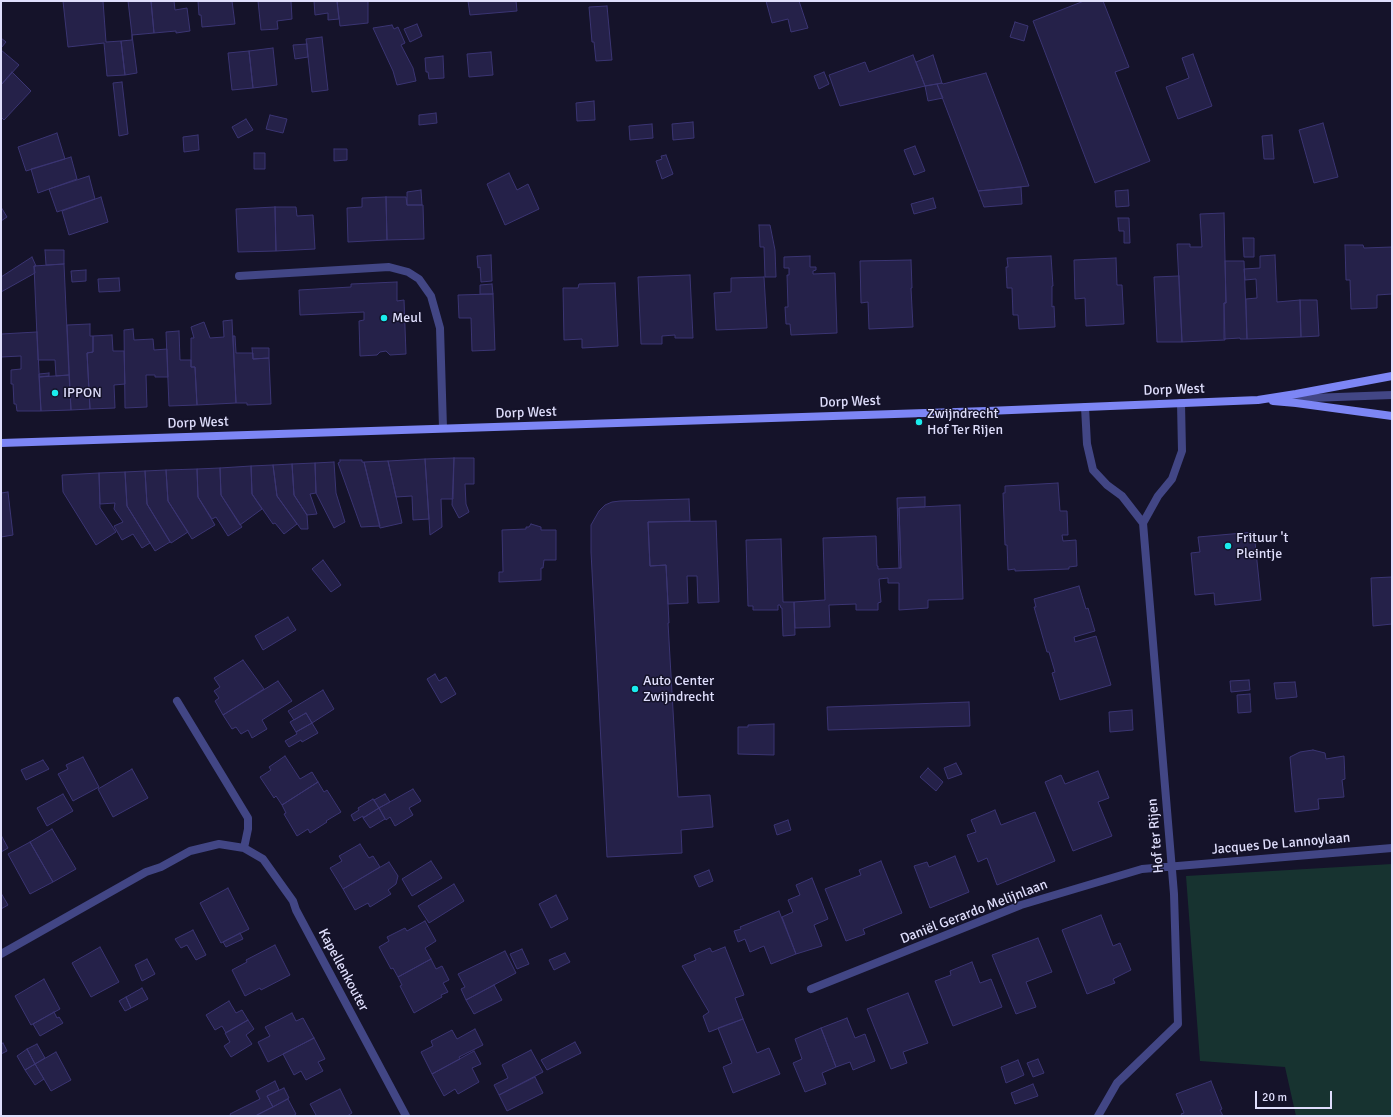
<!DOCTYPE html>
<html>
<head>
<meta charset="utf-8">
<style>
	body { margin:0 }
	#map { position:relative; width:1393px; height:1117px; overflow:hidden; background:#15132a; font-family:Signika,sans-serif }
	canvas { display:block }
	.frame { position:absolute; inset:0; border:2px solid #dfdefc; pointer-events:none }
	.scale { position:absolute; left:1255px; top:1091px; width:77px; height:18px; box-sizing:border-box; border:2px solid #dfdefc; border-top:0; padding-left:5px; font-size:12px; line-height:14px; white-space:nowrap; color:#dfdefc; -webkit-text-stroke:3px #15132a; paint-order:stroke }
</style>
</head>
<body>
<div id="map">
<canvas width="1393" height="1117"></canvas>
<div class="frame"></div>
<div class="scale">20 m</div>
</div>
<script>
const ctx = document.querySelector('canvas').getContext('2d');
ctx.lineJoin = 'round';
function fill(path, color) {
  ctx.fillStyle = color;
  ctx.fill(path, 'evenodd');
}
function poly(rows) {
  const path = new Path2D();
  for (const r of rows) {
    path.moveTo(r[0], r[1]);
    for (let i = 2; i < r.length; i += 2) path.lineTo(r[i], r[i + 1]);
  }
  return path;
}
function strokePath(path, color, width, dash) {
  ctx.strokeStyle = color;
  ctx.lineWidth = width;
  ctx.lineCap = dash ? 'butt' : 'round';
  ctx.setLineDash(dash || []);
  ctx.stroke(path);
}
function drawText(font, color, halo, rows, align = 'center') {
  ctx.font = font + ' Signika,sans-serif';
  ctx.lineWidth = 3;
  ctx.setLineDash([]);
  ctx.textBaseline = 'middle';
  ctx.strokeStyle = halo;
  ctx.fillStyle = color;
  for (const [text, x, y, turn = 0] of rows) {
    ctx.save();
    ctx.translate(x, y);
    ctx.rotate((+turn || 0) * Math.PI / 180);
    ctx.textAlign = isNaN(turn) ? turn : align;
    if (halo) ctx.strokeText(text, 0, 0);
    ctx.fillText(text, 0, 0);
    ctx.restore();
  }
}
const green = poly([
	[1392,864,1392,1116,1296,1116,1285,1067,1200,1061,1186,876]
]);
const building = poly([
	[63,1,103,1,106,42,121,41,125,75,107,76,104,43,68,47,63,1],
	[128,1,151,1,154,33,132,35,128,1],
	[151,1,174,1,175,10,187,8,190,31,176,33,176,31,154,33,151,1],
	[198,1,232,1,235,24,202,27,201,15,199,15,198,1],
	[258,1,291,1,292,19,277,21,278,29,261,30,258,1],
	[314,1,337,1,339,19,328,20,328,13,315,15,314,1],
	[337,1,368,1,368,23,340,26,337,1],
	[468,1,516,1,517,11,470,15,468,1],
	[766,1,799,1,808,28,791,32,788,19,772,23,766,1],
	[1084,1,1103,1,1129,67,1115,72,1150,161,1095,183,1033,21,1084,1],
	[607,6,612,60,596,61,594,42,592,42,589,7,607,6],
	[1015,22,1028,26,1024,41,1010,37,1015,22],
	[417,24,422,36,410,42,404,29,417,24],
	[392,25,394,29,398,27,405,43,401,45,413,68,416,81,397,85,393,71,373,28,392,25],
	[132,35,137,73,125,75,121,41,132,40,132,35],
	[322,37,328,90,312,92,306,39,322,37],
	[1,38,6,42,1,48,1,38],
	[307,44,308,57,295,59,293,45,307,44],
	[273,48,277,85,253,88,249,51,273,48],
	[1,50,19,65,1,85,1,50],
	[249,51,253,88,232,90,228,53,249,51],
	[491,52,493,75,469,77,467,54,491,52],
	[1193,54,1212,106,1178,119,1166,87,1189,78,1182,58,1193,54],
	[913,55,925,86,840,106,829,75,865,62,869,72,913,55],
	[933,55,942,83,925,86,916,62,933,55],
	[443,56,444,78,429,79,428,72,426,72,425,58,443,56],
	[12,72,31,91,4,120,1,117,1,85,12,72],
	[824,72,829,84,819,89,814,76,824,72],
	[986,73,1021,164,1029,186,978,191,937,84,942,83,943,84,986,73],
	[122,82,128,134,119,136,113,83,122,82],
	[937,84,943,98,928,101,925,86,937,84],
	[594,101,595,120,577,121,576,103,594,101],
	[436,113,437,123,419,125,419,115,436,113],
	[270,115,287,119,283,133,266,129,270,115],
	[246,119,253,130,238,138,232,127,246,119],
	[693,122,694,138,673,140,672,124,693,122],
	[1323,123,1338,177,1314,183,1299,130,1323,123],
	[652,124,653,138,630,140,629,126,652,124],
	[57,133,65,159,26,171,18,147,57,133],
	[198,135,199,150,184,152,183,137,198,135],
	[1272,135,1274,159,1264,159,1262,136,1272,135],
	[915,146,925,171,914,175,904,150,915,146],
	[334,149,347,149,347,160,334,161,334,149],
	[254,153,265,153,265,169,254,169,254,153],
	[666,155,673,174,662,179,656,161,662,159,661,156,666,155],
	[71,157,77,179,38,193,31,169,71,157],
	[509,173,517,190,528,184,539,209,505,225,487,184,509,173],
	[89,176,95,199,57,212,49,189,89,176],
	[1021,187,1022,204,984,207,978,191,1021,187],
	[421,190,422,205,407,205,407,192,421,190],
	[1128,190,1129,206,1116,207,1115,191,1128,190],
	[101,197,108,222,69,235,62,211,101,197],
	[386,197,387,240,348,242,347,208,362,207,362,198,386,197],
	[386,197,406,197,407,205,423,205,424,239,387,240,386,197],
	[933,198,936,208,914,214,911,204,933,198],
	[1,207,7,217,1,221,1,207],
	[275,207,276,251,238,252,236,209,275,207],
	[275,207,296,207,297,216,313,215,315,249,276,251,275,207],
	[1224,213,1226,303,1224,303,1225,340,1182,342,1177,244,1190,244,1190,247,1202,247,1200,214,1224,213],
	[1118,218,1129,218,1130,243,1124,243,1124,231,1119,231,1118,218],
	[759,225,770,225,775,250,776,277,765,277,764,247,760,247,759,225],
	[1243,238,1254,238,1254,257,1244,257,1243,238],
	[1345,245,1363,245,1364,248,1392,247,1392,294,1377,295,1377,308,1351,309,1350,280,1346,280,1345,245],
	[45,250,64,250,64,264,46,265,45,250],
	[491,255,492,281,481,282,480,267,478,268,477,256,491,255],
	[1275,255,1277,302,1300,300,1301,337,1247,339,1246,299,1257,298,1256,279,1245,280,1244,269,1260,268,1260,256,1275,255],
	[810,256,810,267,816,267,816,270,813,271,813,274,835,273,837,333,791,335,790,324,786,324,785,307,788,307,787,275,789,275,789,268,784,268,784,257,810,256],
	[1051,256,1053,286,1052,286,1052,307,1054,306,1055,327,1019,329,1018,315,1013,315,1012,288,1007,288,1006,267,1008,267,1007,258,1051,256],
	[32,257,36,266,34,266,35,273,1,292,1,277,32,257],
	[1116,258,1117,285,1122,285,1124,324,1086,326,1085,298,1075,299,1074,260,1116,258],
	[911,260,912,288,911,288,913,327,869,329,868,302,861,303,860,261,911,260],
	[1225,261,1244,261,1247,339,1240,339,1240,338,1224,339,1224,303,1226,303,1225,261],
	[64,264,69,375,56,376,55,360,38,360,34,266,64,264],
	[86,270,86,281,72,282,71,271,86,270],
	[690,275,693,338,675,338,675,335,662,336,662,344,641,344,638,277,690,275],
	[1179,276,1182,342,1157,342,1154,277,1179,276],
	[764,277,767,328,716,330,714,293,731,292,731,278,764,277],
	[119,278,120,291,99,292,98,279,119,278],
	[397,282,397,301,404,300,406,354,390,355,386,351,380,352,377,355,360,356,359,321,364,320,364,312,300,315,299,290,351,287,351,284,397,282],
	[615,283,618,346,582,348,582,339,564,340,563,288,578,288,579,284,615,283],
	[492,284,493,294,480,294,480,285,492,284],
	[493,294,495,350,472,351,471,318,459,318,458,295,493,294],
	[1300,300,1317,300,1319,336,1301,337,1300,300],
	[232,320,236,403,197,405,195,367,191,367,191,338,194,338,191,327,204,322,210,338,224,337,223,321,232,320],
	[90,324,90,336,93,336,93,352,87,353,90,409,71,410,67,325,90,324],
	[133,329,134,340,153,339,154,350,167,349,168,377,155,377,155,375,146,375,147,407,125,408,124,330,133,329],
	[179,331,180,360,191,360,191,367,195,367,197,405,169,406,166,332,179,331],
	[37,332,41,411,17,411,16,404,14,404,13,384,11,384,11,370,21,369,21,356,1,357,1,334,37,332],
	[112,335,113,351,124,351,125,384,114,385,115,408,90,409,87,353,93,352,93,336,112,335],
	[233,336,235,336,236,353,253,353,253,359,269,358,271,404,247,405,247,403,236,403,233,336],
	[252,348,269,348,269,358,253,359,252,348],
	[49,373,49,376,39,377,39,374,49,373],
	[69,375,71,410,41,411,39,377,69,375],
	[454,458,453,499,441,499,442,527,430,535,425,459,454,458],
	[454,458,474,458,474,484,465,484,466,504,469,512,459,518,452,505,454,458],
	[425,459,429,519,413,520,412,496,396,497,388,461,425,459],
	[340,460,362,460,362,462,364,462,380,526,361,527,338,463,340,462,340,460],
	[388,461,402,523,380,528,364,462,388,461],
	[334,462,336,493,345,522,334,528,316,493,315,463,334,462],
	[315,463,316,493,310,494,317,514,307,515,294,495,292,464,315,463],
	[292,464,294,495,307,515,308,529,301,529,277,496,273,465,292,464],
	[273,465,277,496,297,524,284,534,275,523,273,524,252,494,251,466,273,465],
	[251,466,252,494,262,509,240,525,221,495,220,468,251,466],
	[220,468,221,495,242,527,228,536,216,517,212,519,198,497,197,469,220,468],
	[197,469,198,497,215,525,192,539,168,501,166,470,197,469],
	[166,470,168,501,188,532,171,543,147,504,145,471,166,470],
	[145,471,147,504,170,542,155,551,127,506,125,472,145,471],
	[125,472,127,506,150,543,142,548,133,534,122,540,114,526,123,522,114,509,115,503,100,504,99,473,125,472],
	[99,473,100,508,116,532,96,545,63,492,62,475,99,473],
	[1058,483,1060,511,1067,511,1068,535,1062,535,1063,541,1076,540,1077,566,1069,567,1069,569,1015,571,1015,569,1008,570,1007,545,1005,545,1003,493,1005,493,1005,486,1058,483],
	[8,492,13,535,1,537,1,493,8,492],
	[925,497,925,507,899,508,901,568,899,568,897,498,925,497],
	[689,499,690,521,648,522,650,566,666,565,669,623,668,623,678,797,710,795,713,827,681,830,682,853,607,857,591,552,591,525,599,511,605,505,612,502,620,501,689,499],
	[960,505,963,599,928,600,928,608,899,610,899,583,888,583,888,578,879,579,881,602,878,603,878,610,856,610,856,604,829,605,830,627,795,628,794,602,825,600,823,538,876,536,877,566,878,566,878,569,901,568,899,508,960,505],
	[716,521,719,602,698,603,697,576,687,576,688,603,668,604,666,565,650,566,648,522,716,521],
	[531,524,541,527,541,530,556,530,556,560,544,560,543,568,541,568,541,580,499,582,499,572,503,572,502,530,526,529,526,527,529,527,531,524],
	[1254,532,1261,600,1215,605,1214,593,1195,595,1191,553,1200,552,1198,537,1254,532],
	[781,539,783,602,794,602,795,635,783,636,782,608,781,608,780,605,778,605,778,610,753,610,753,606,748,606,746,540,781,539],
	[323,560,341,585,331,592,312,569,323,560],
	[1392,577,1392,624,1373,626,1371,578,1392,577],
	[1079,586,1086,609,1088,608,1095,631,1074,637,1075,642,1096,636,1111,685,1060,700,1052,673,1055,672,1049,652,1047,652,1034,607,1036,607,1034,599,1079,586],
	[288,617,296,630,263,650,255,636,288,617],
	[243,660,264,689,223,715,215,701,219,698,214,691,220,687,214,678,243,660],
	[435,674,439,681,446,677,456,694,441,703,427,679,435,674],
	[1249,680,1250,690,1231,692,1230,681,1249,680],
	[278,681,292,701,262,720,267,729,252,738,248,730,241,734,236,727,232,729,223,715,278,681],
	[1295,682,1297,697,1276,699,1274,683,1295,682],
	[323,690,334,709,312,723,306,713,294,720,288,711,323,690],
	[1250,694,1251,712,1238,713,1237,695,1250,694],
	[969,702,970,726,828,730,827,707,969,702],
	[1132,710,1133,730,1110,732,1109,712,1132,710],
	[306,713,312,723,296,732,290,722,306,713],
	[312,723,318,733,302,742,301,740,289,747,285,741,297,734,296,732,312,723],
	[774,724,774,755,738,754,738,727,748,727,748,725,774,724],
	[1313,750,1325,753,1326,759,1344,756,1345,779,1342,780,1344,797,1318,799,1319,809,1295,812,1290,757,1300,752,1313,750],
	[285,756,300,779,312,772,318,782,282,805,276,796,274,798,260,777,271,770,269,767,285,756],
	[83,757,99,787,73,801,58,774,68,769,66,765,83,757],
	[43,760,49,769,26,780,21,770,43,760],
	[956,763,962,774,948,779,944,768,956,763],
	[928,768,943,782,936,791,920,777,928,768],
	[132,769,148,798,113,817,98,789,132,769],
	[1098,771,1109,798,1098,802,1112,836,1073,851,1045,782,1061,775,1065,784,1098,771],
	[318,782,324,792,327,790,341,812,326,821,327,822,310,833,308,829,297,836,284,814,286,813,282,805,318,782],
	[413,789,421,801,409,808,413,815,395,826,390,817,386,820,379,808,413,789],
	[63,794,73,811,47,826,37,808,63,794],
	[385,794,390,802,379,808,374,800,385,794],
	[373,799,379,808,363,818,363,816,354,821,351,815,359,810,358,808,373,799],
	[379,808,385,819,370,828,363,818,379,808],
	[995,810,1001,825,1035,812,1055,861,997,885,987,858,978,862,967,835,976,832,971,820,995,810],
	[788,820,791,830,777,835,774,825,788,820],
	[52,829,76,869,53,882,30,842,52,829],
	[1,835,8,848,1,852,1,835],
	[30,842,53,882,30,894,8,854,30,842],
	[360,844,369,858,373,856,380,867,343,889,330,868,342,861,339,856,360,844],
	[955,856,969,892,930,908,914,866,927,862,929,867,955,856],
	[431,861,442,878,412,896,402,879,431,861],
	[881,861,902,913,863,929,865,934,846,941,825,889,861,875,859,870,881,861],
	[389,862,398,876,396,884,388,890,391,894,370,907,368,903,355,910,343,889,389,862],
	[709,870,713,881,699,887,694,876,709,870],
	[812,878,828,919,814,925,822,946,796,954,782,917,793,912,788,900,800,895,796,885,812,878],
	[454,884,464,901,429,923,418,906,454,884],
	[228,888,249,929,221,943,200,903,228,888],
	[1,893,8,905,1,909,1,893],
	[556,895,568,919,551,928,539,904,556,895],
	[779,911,796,954,771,964,764,946,750,952,745,939,738,942,734,931,741,929,740,927,779,911],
	[1101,915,1113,946,1120,943,1131,970,1113,979,1115,983,1087,994,1062,930,1101,915],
	[425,921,436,941,425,948,431,959,398,977,393,968,391,969,379,947,389,941,387,937,405,928,407,931,425,921],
	[193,930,206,955,196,960,187,945,181,948,175,939,193,930],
	[240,933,243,939,226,947,223,942,240,933],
	[1038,938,1052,972,1026,982,1036,1007,1016,1014,992,955,1038,938],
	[275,945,290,975,261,990,260,988,245,996,232,970,247,962,246,960,275,945],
	[100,947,119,982,91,997,72,963,100,947],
	[725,947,744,995,735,998,743,1019,709,1032,703,1016,709,1012,682,966,696,960,694,955,710,948,712,952,725,947],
	[522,949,529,964,517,969,510,954,522,949],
	[505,951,516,973,466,1000,461,989,465,987,458,974,505,951],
	[565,953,570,962,554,970,549,960,565,953],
	[147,959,155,974,142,981,135,965,147,959],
	[431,959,436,969,442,966,449,980,443,983,448,992,441,995,442,997,414,1013,400,986,402,985,398,977,431,959],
	[972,962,980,983,991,979,1002,1007,953,1026,935,981,951,975,950,971,972,962],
	[44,979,60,1009,31,1025,15,996,44,979],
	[494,985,502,1000,474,1014,466,1000,494,985],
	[142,988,148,999,131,1008,126,997,142,988],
	[908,993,928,1043,903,1052,907,1063,891,1069,867,1009,908,993],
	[126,997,131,1008,125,1011,119,1001,126,997],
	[229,1001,236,1013,242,1010,248,1020,226,1033,222,1026,215,1030,206,1015,229,1001],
	[54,1012,57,1018,59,1017,63,1023,40,1036,33,1024,54,1012],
	[292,1013,296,1021,303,1018,314,1038,268,1062,258,1042,270,1036,265,1027,292,1013],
	[847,1018,855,1038,865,1034,875,1061,853,1070,850,1062,836,1067,821,1028,847,1018],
	[743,1019,757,1053,769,1048,780,1074,733,1093,723,1067,732,1063,718,1028,743,1019],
	[248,1020,254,1029,246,1035,252,1044,231,1057,224,1046,230,1042,225,1033,248,1020],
	[821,1028,836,1067,822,1073,826,1084,805,1092,793,1063,802,1059,795,1039,821,1028],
	[475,1029,483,1045,459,1057,460,1059,432,1074,421,1052,433,1046,431,1041,452,1030,457,1039,475,1029],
	[314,1038,325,1059,318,1062,323,1071,306,1080,301,1071,294,1075,283,1054,314,1038],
	[575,1042,581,1053,547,1070,541,1060,575,1042],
	[3,1043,7,1051,1,1054,1,1044,3,1043],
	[37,1044,45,1058,35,1064,27,1049,37,1044],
	[27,1049,35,1064,25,1070,17,1056,27,1049],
	[531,1050,543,1072,499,1095,494,1085,508,1078,502,1065,531,1050],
	[474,1051,481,1064,472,1068,479,1082,458,1094,455,1089,444,1096,432,1074,474,1051],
	[56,1052,71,1080,51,1091,35,1064,56,1052],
	[1038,1059,1044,1073,1033,1077,1027,1063,1038,1059],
	[1018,1060,1024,1075,1006,1083,1001,1067,1018,1060],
	[35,1064,44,1079,35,1085,25,1070,35,1064],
	[535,1077,543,1093,507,1111,499,1095,535,1077],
	[275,1081,279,1090,267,1096,273,1107,255,1116,231,1116,230,1114,260,1099,256,1091,275,1081],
	[1211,1081,1222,1109,1220,1110,1223,1116,1182,1116,1181,1114,1184,1113,1176,1094,1211,1081],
	[1033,1084,1038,1096,1015,1104,1011,1093,1033,1084],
	[284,1088,289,1098,273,1107,267,1096,284,1088],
	[340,1089,352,1113,347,1116,314,1116,316,1115,310,1104,340,1089],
	[288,1099,296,1114,293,1116,257,1116,257,1115,288,1099]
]);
const service = poly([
	[1283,399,1392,395]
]);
const minor = poly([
	[239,276,389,267,408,272,419,279,431,296,440,328,443,428],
	[1085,407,1087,444,1093,470,1107,485,1122,496,1143,523,1174,894,1178,1024,1117,1083,1098,1116],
	[1143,523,1158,496,1172,479,1182,451,1181,403],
	[177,701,248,818,248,829,244,848],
	[1,954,146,872,161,867,190,851,219,844,244,848,263,859,293,901,296,910,406,1116],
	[811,989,1021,905,1142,869,1392,848]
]);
const secondary = poly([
	[1273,401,1296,403,1392,416],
	[1,443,987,411,1258,400,1296,394,1392,376]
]);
const markers = [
	[384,318,4,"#1aeced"],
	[55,393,4,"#1aeced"],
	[919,422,4,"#1aeced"],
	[1228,546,4,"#1aeced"],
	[635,689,4,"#1aeced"]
];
const poiNames = [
	["Meul",392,318],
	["IPPON",63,393],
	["Zwijndrecht",927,414],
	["Hof Ter Rijen",927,430],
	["Frituur 't",1236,538],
	["Pleintje",1236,554],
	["Auto Center",643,681],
	["Zwijndrecht",643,697]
];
const streetNames = [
	["Dorp West",1174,390,-2],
	["Dorp West",850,402,-2],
	["Dorp West",526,413,-2],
	["Dorp West",198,423,-2],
	["Hof ter Rijen",1156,836,-95],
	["Jacques De Lannoylaan",1281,844,-5],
	["Daniël Gerardo Melijnlaan",974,912,-21],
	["Kapellenkouter",343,970,62]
];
fill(green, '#173330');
fill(building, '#252149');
strokePath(building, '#3b3573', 1);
strokePath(service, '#424685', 8);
strokePath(minor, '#424685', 8);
strokePath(secondary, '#7d86f5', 8);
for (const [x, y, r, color] of markers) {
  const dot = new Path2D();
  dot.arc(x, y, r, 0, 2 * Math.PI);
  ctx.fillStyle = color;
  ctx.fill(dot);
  strokePath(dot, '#15132a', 1.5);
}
drawText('14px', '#dfdefc', '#15132a', poiNames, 'left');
drawText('14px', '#dfdefc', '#15132a', streetNames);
</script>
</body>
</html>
